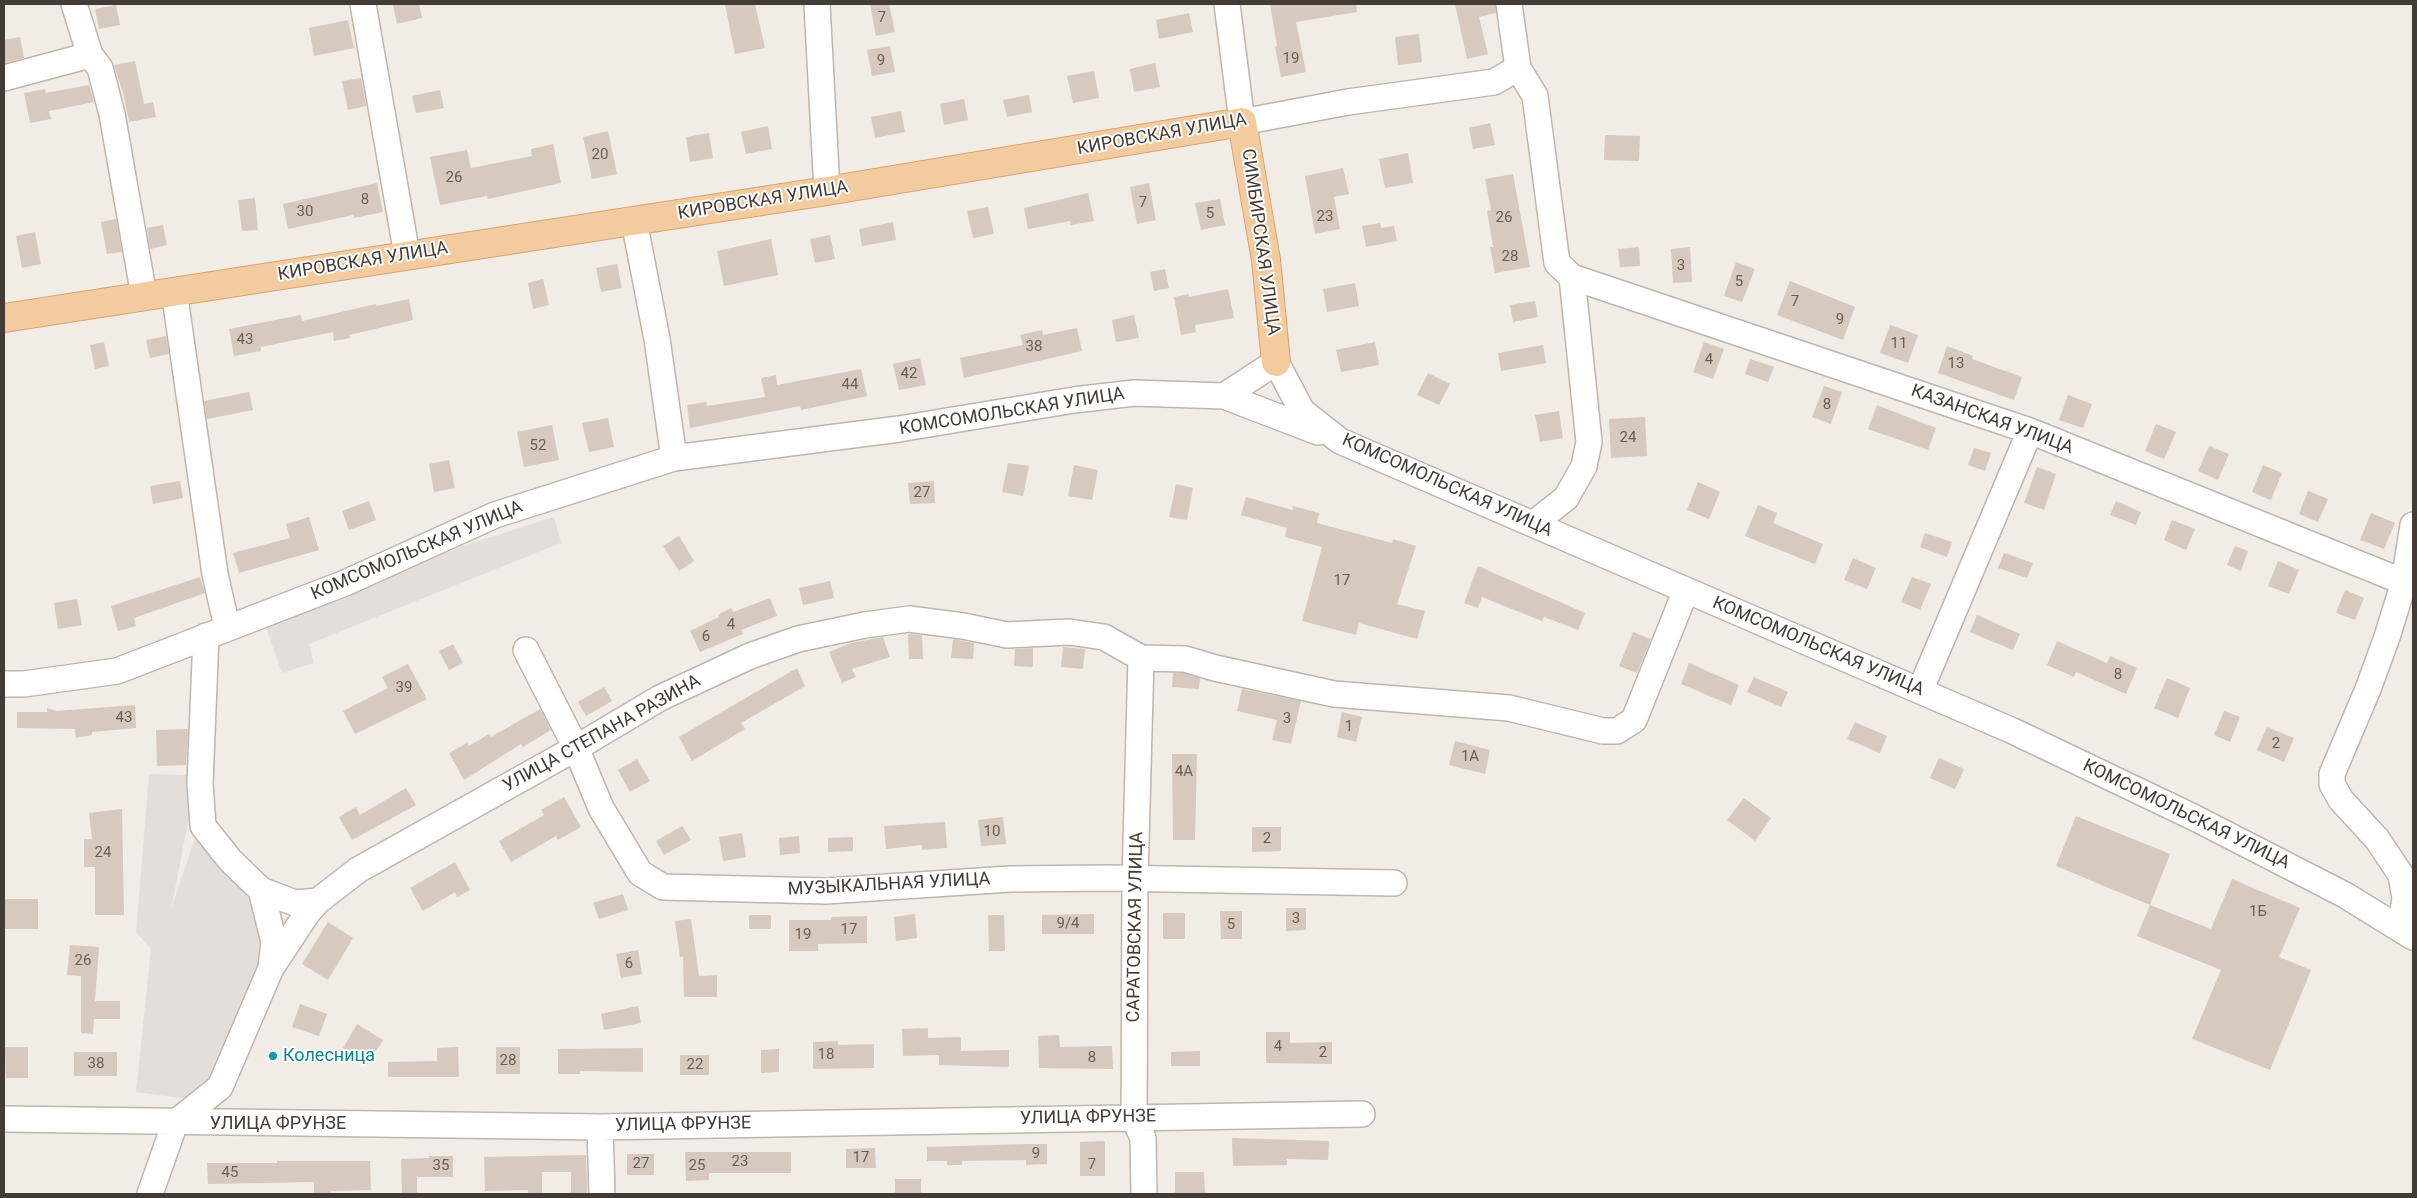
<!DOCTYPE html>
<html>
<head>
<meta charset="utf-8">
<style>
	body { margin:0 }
	#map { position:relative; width:2417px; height:1198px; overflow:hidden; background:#f1ece6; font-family:Roboto,sans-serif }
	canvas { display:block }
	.frame { position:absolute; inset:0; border:5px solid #433c36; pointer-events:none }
</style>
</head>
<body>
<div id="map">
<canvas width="2417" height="1198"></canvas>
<div class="frame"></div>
</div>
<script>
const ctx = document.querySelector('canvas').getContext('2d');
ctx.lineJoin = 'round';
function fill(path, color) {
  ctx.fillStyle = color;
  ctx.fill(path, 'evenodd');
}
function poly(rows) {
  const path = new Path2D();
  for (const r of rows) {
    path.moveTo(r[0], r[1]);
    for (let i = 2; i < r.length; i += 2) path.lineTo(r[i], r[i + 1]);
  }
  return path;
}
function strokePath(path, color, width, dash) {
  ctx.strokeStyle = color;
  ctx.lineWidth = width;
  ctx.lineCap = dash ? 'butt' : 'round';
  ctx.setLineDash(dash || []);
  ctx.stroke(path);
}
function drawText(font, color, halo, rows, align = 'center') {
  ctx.font = font + ' Roboto,sans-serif';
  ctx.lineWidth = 4;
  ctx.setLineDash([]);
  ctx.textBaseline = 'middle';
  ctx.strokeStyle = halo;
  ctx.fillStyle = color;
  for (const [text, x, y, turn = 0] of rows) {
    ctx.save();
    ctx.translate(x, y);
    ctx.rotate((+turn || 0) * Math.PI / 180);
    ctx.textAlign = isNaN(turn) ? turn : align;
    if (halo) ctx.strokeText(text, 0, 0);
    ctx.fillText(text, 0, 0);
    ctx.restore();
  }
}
const industrial = poly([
	[554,517,561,543,309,644,314,663,282,673,264,622,351,591,463,546],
	[149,774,189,775,189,817,171,910,194,841,202,835,240,884,257,913,260,935,257,964,219,1078,195,1100,136,1092,151,949,136,932]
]);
const building = poly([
	[401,4,419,4,422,18,397,24,393,5],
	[725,4,755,4,765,48,735,54],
	[870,4,889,4,895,32,876,36],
	[1270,4,1356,4,1357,12,1296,22,1306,72,1281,77,1275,47,1277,46],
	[1455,4,1495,4,1496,13,1479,17,1488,54,1467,59],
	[116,5,120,25,99,29,95,9],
	[1189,13,1193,32,1159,39,1156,20],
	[348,20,354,48,314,56,309,28],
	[1419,34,1422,62,1398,65,1395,37],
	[20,37,24,58,4,63,4,40],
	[890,46,895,72,872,76,867,50],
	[135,61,144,104,153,102,156,117,129,122,124,96,114,65],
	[1155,63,1160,87,1134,92,1130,69],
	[1094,71,1099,98,1073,103,1067,76],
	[361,78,366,106,348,110,342,81],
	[89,85,94,102,49,111,51,119,30,123,24,93,45,89,46,93],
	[440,90,444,108,416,113,412,96],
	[1029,95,1032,112,1007,117,1003,100],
	[964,99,968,120,944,125,940,104],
	[901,111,905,132,875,138,871,117],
	[1490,123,1495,145,1473,149,1469,128],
	[768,126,772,149,746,154,741,132],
	[608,131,617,174,592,179,583,137],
	[709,133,713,158,690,162,686,137],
	[1605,135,1640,136,1639,161,1604,160],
	[553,144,561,183,488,199,487,196,440,205,430,157,467,150,471,168,532,156,531,149],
	[1408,153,1413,183,1385,188,1379,159],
	[1343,168,1349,194,1334,197,1340,229,1315,234,1305,176],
	[1513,174,1530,267,1495,273,1490,247,1493,247,1487,211,1491,210,1485,179],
	[377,183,383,212,354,218,353,215,288,229,283,204],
	[1149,183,1156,220,1137,224,1130,187],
	[1088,193,1094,221,1071,225,1070,221,1028,229,1024,208],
	[255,198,258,230,242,231,238,200],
	[1220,199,1225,225,1201,230,1195,203],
	[988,207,994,234,973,238,967,211],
	[116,219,122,252,107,254,101,222],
	[893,222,896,240,862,246,859,229],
	[1380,223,1381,228,1394,226,1397,241,1366,247,1362,226],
	[163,225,167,245,150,249,147,228],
	[35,232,41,264,22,268,16,236],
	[830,235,835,259,815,263,810,239],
	[771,239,778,275,724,286,717,251],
	[1639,247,1640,266,1620,267,1618,249],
	[1690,247,1692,282,1673,283,1671,249],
	[1736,262,1755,269,1742,302,1724,296],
	[617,264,622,288,601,292,596,268],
	[1165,269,1169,288,1154,291,1150,272],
	[543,279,549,305,533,309,528,283],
	[1790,281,1855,307,1843,340,1777,315],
	[1355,283,1359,306,1327,312,1323,289],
	[1228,289,1234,318,1195,325,1196,332,1181,335,1174,297,1189,294,1189,297],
	[409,299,413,320,349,335,350,338,334,341,333,332,261,347,261,351,234,356,229,329,301,315,302,321,376,304,376,306],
	[1535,301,1538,317,1513,322,1510,305],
	[1134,315,1139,338,1116,342,1112,320],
	[1890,325,1918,335,1908,363,1880,353],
	[1077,328,1082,351,964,378,960,358,1023,345,1020,335,1042,330,1043,335],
	[166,336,169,354,150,358,146,340],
	[104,342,109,366,95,369,90,345],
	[1375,342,1379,365,1341,372,1336,350],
	[1704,342,1724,349,1713,379,1693,372],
	[1543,345,1546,363,1501,371,1498,353],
	[1947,346,1973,356,1972,359,2022,377,2014,400,1938,373],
	[920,358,926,385,899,390,893,364],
	[1750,359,1774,367,1768,382,1745,374],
	[861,369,867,396,801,410,800,406,690,428,687,405,706,402,707,406,765,397,761,378,776,375,777,385],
	[1428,373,1450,384,1439,405,1417,395],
	[1824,386,1842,392,1831,424,1812,417],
	[249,392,253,410,207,419,204,401],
	[2068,395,2092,404,2083,428,2059,420],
	[1877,405,1936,428,1928,450,1868,429],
	[1559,411,1563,438,1540,442,1535,415],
	[1645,417,1647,456,1611,458,1609,419],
	[608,418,614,447,589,452,582,423],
	[2156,424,2176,432,2164,459,2145,451],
	[552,425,559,460,524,467,517,432],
	[2209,446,2229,454,2218,480,2198,471],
	[1974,448,1991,453,1985,471,1968,465],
	[449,460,455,488,434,492,429,464],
	[1008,463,1029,466,1023,496,1002,492],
	[1074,465,1098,470,1092,500,1068,496],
	[2263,465,2282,473,2271,500,2252,492],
	[2037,467,2056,474,2044,510,2024,503],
	[180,481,183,498,153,504,150,486],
	[934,481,935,503,910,504,908,483],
	[1698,482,1720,492,1709,519,1687,510],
	[1176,484,1193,488,1187,520,1169,517],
	[2308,491,2328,499,2318,522,2299,514],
	[1246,497,1292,510,1293,506,1319,513,1317,523,1392,543,1393,539,1416,546,1397,604,1425,611,1417,639,1359,623,1356,635,1302,621,1322,547,1285,537,1287,528,1241,515],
	[369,501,376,520,349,530,342,511],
	[2116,501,2141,512,2136,525,2110,515],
	[1758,505,1777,513,1773,523,1823,544,1815,564,1745,536],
	[2371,513,2395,523,2384,549,2360,540],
	[309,517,319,550,239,573,233,553,290,538,286,524],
	[2172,520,2195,529,2186,550,2164,540],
	[1925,533,1952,542,1947,557,1920,547],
	[679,536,694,561,679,571,663,546],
	[2235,546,2248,551,2241,571,2227,565],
	[2004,553,2033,563,2027,578,1998,568],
	[1853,558,1876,568,1867,589,1844,580],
	[2278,561,2299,570,2289,594,2268,586],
	[1478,566,1585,613,1578,630,1544,617,1542,621,1482,597,1478,608,1464,603],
	[200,577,205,593,134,618,136,626,118,631,111,606],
	[1912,577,1931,584,1920,610,1901,602],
	[830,581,834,598,803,605,799,588],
	[2345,590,2364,598,2355,620,2336,613],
	[770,598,777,616,741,630,743,634,700,652,690,631,719,617,718,615,731,608,733,612],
	[77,599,82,625,58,629,54,603],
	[1977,615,2020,634,2013,650,1970,632],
	[1633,632,1651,639,1637,673,1619,666],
	[908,634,922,635,923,659,909,659],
	[883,637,890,657,852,669,856,677,842,683,829,652,851,643],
	[953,639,974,643,973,659,951,658],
	[2057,641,2107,663,2110,656,2137,668,2126,694,2076,672,2074,677,2047,665],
	[453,644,463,663,449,670,439,651],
	[1063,647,1085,649,1083,669,1061,667],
	[1033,648,1033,667,1014,666,1015,649],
	[1689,663,1739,685,1731,705,1681,684],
	[408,664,427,699,355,734,343,711,388,688,382,677],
	[797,668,805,686,741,723,745,729,692,761,679,737],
	[1173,673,1183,673,1200,678,1199,689,1172,687],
	[1754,677,1788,692,1781,707,1747,692],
	[2167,678,2190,688,2178,718,2154,708],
	[604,687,612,701,586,716,578,702],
	[1242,689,1301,701,1291,744,1272,740,1277,720,1237,711],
	[135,705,136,728,92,732,92,735,76,738,75,729,17,728,17,712,47,712,47,708,56,711],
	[540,709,551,730,523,747,521,744,464,780,449,753,467,743,469,746,489,734,491,737],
	[2224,711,2240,717,2230,742,2214,735],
	[1342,712,1362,717,1356,742,1337,737],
	[1855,722,1887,736,1880,753,1847,739],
	[2267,727,2294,738,2284,762,2257,750],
	[188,729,186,765,157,766,156,730],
	[1455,741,1490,750,1485,774,1449,765],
	[1172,754,1197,754,1195,840,1173,840],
	[1939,758,1964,769,1955,789,1930,778],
	[637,759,650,781,630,792,618,770],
	[406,788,416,805,352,840,339,817,356,807,360,815],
	[564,797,581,827,558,840,556,836,511,862,499,841,544,815,541,810],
	[1744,798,1771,818,1755,841,1727,820],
	[122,809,124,915,95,915,95,867,84,867,84,839,92,839,89,813],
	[2076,816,2170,854,2150,905,2056,866],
	[1003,817,1006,844,981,846,978,820],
	[945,822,947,848,922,850,922,845,886,849,884,826],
	[682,826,691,840,664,855,656,841],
	[1252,827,1281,827,1281,851,1252,852],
	[742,833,746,857,723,861,719,837],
	[799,836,800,853,780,855,779,838],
	[853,837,853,851,828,852,828,838],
	[455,862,470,890,457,897,455,892,423,911,410,888],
	[2232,879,2300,908,2279,957,2311,970,2270,1070,2192,1039,2221,970,2137,936,2150,905,2211,929],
	[623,894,628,910,599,919,593,903],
	[4,899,38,899,38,929,4,929],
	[1286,908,1306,908,1306,930,1286,931],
	[1220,911,1242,911,1242,939,1221,939],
	[1163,913,1185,913,1185,939,1163,939],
	[915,914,917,938,896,941,894,917],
	[1094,914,1094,934,1042,934,1042,915],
	[749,915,771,915,771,929,749,929],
	[988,915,1004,915,1005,951,989,951],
	[867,916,867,943,818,944,818,951,789,951,789,920,831,920,831,917],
	[691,919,699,976,717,975,717,997,684,997,683,957,680,957,675,921],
	[328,922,353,938,328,980,302,964],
	[70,945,99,947,95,1001,120,1001,120,1019,94,1019,93,1034,81,1033,81,976,67,975],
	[638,950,642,974,621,978,616,954],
	[300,1004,327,1014,319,1036,292,1027],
	[638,1006,641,1023,604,1030,601,1014],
	[357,1024,383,1040,368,1064,343,1048],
	[928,1028,928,1038,961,1037,961,1051,1009,1050,1009,1067,939,1065,939,1055,903,1056,902,1029],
	[1266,1032,1290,1032,1290,1043,1332,1042,1332,1064,1266,1063],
	[1059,1035,1060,1047,1112,1046,1113,1069,1039,1068,1038,1036],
	[838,1041,838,1045,874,1044,874,1068,813,1069,813,1042],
	[5,1047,28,1047,28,1078,6,1078],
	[458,1047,459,1077,388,1077,388,1062,437,1061,437,1048],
	[496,1047,520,1047,520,1074,496,1074],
	[643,1048,643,1072,580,1071,580,1074,558,1074,558,1049],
	[779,1049,779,1072,761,1073,761,1050],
	[1200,1051,1200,1066,1171,1066,1171,1052],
	[74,1052,117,1052,117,1076,74,1076],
	[680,1055,709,1055,709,1075,680,1075],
	[1232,1138,1329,1141,1328,1160,1287,1159,1287,1165,1233,1166],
	[1105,1141,1105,1176,1080,1176,1080,1142],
	[1026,1144,1047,1144,1047,1164,1026,1165,1026,1160,962,1161,962,1165,947,1165,947,1161,927,1161,927,1147],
	[875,1148,876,1168,846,1168,846,1149],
	[685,1152,791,1152,791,1173,709,1173,709,1180,686,1181],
	[627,1154,654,1154,654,1175,627,1175],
	[586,1155,587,1194,571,1194,571,1172,542,1172,542,1194,528,1194,528,1190,485,1191,484,1157],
	[429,1156,453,1156,453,1177,417,1177,417,1194,402,1194,401,1159,429,1158],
	[277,1161,370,1161,371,1190,331,1191,331,1194,314,1194,314,1182,208,1184,207,1163,277,1163],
	[1175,1172,1204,1172,1205,1193,1175,1193],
	[895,1179,921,1179,921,1194,895,1194]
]);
const minor = poly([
	[74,4,90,55,100,68,112,114,144,296],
	[363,4,407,255],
	[817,4,827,191],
	[1227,4,1242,122,1348,102,1494,82,1518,68],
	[1509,4,1518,68,1535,96,1557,263,1572,277,1589,442,1584,466,1566,498,1533,524],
	[4,78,90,55],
	[634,221,657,339,674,458],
	[1572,277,2030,431,2404,582],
	[174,291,215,574,227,627],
	[1224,396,1318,432],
	[206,636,200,783,203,826,230,860,261,890,274,942,271,967],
	[526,650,576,748,601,808,640,873,663,887,826,891,1010,879,1108,878,1394,883],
	[1141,658,1135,880,1134,1118,1143,1138,1144,1194],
	[4,684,24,684,117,671,345,583,495,515,674,458,899,429,1074,400,1134,393,1224,396,1276,362,1302,411,1340,441,2013,731,2193,817,2345,895,2413,937],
	[1920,691,2030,431],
	[261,890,295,903,318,901],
	[2397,925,2403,912,2405,898,2401,875,2377,839,2341,800,2332,784,2332,774,2368,689,2387,637,2404,582,2413,525],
	[4,1119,600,1127,1362,1114],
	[600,1127,602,1194],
	[150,1194,175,1123,220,1087,271,968,308,912,318,901,358,870,576,748,660,698,750,656,798,639,865,625,909,619,963,626,1007,635,1069,632,1104,637,1141,658,1185,659,1215,668,1334,694,1509,708,1603,731,1617,731,1634,720,1686,590]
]);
const major = poly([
	[4,318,827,191,1242,122,1266,260,1276,362]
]);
const markers = [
	[273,1056,5,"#0f9aa8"]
];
const numberNames = [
	["7",882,18],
	["19",1291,59],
	["9",881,61],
	["20",600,155],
	["26",454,178],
	["8",365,200],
	["7",1143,203],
	["30",305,212],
	["5",1210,214],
	["23",1325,217],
	["26",1504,218],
	["28",1510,257],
	["3",1681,266],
	["5",1739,282],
	["7",1795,302],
	["9",1840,320],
	["43",245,340],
	["11",1899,344],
	["38",1034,347],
	["4",1709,360],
	["13",1956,364],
	["42",909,374],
	["44",850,385],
	["8",1827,405],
	["24",1628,438],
	["52",538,446],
	["27",922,493],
	["17",1342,581],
	["4",731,625],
	["6",706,637],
	["8",2118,675],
	["39",404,688],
	["43",124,718],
	["3",1287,719],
	["1",1349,727],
	["2",2276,744],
	["1А",1470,757],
	["4А",1184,772],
	["10",992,832],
	["2",1267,839],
	["24",103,853],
	["1Б",2258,912],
	["3",1296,919],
	["9/4",1068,924],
	["5",1231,925],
	["17",849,930],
	["19",803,935],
	["26",83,961],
	["6",629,964],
	["4",1278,1047],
	["2",1323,1053],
	["18",826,1055],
	["8",1092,1058],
	["28",508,1061],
	["38",96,1064],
	["22",695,1065],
	["9",1036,1154],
	["17",861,1158],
	["23",740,1162],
	["27",641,1164],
	["7",1092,1165],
	["35",441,1166],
	["25",697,1166],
	["45",230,1173]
];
const streetNames = [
	["КИРОВСКАЯ УЛИЦА",1162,135,-10],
	["КИРОВСКАЯ УЛИЦА",763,201,-9],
	["СИМБИРСКАЯ УЛИЦА",1260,242,82],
	["КИРОВСКАЯ УЛИЦА",363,262,-9],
	["КОМСОМОЛЬСКАЯ УЛИЦА",1012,412,-9],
	["КАЗАНСКАЯ УЛИЦА",1992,420,20],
	["КОМСОМОЛЬСКАЯ УЛИЦА",1447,486,24],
	["КОМСОМОЛЬСКАЯ УЛИЦА",417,551,-23],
	["КОМСОМОЛЬСКАЯ УЛИЦА",1818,647,23],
	["УЛИЦА СТЕПАНА РАЗИНА",602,734,-29],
	["КОМСОМОЛЬСКАЯ УЛИЦА",2186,815,26],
	["МУЗЫКАЛЬНАЯ УЛИЦА",889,885,-3],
	["САРАТОВСКАЯ УЛИЦА",1136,927,-89],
	["УЛИЦА ФРУНЗЕ",1088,1118,-1],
	["УЛИЦА ФРУНЗЕ",278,1124],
	["УЛИЦА ФРУНЗЕ",683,1125,-1]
];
const cultureNames = [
	["Колесница",283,1056]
];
fill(industrial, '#e4dedb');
fill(building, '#d5c9c0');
strokePath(minor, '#bfb5ad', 28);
strokePath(major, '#d6a46f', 30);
strokePath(minor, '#fff', 25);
strokePath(major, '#f3cb9e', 28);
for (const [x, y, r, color] of markers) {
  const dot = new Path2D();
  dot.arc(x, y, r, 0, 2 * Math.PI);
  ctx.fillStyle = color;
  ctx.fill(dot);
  strokePath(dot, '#fff', 2);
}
drawText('15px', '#685f58', null, numberNames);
drawText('18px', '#433c36', '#fff', streetNames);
drawText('18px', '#0d838f', '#fff', cultureNames, 'left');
</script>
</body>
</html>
